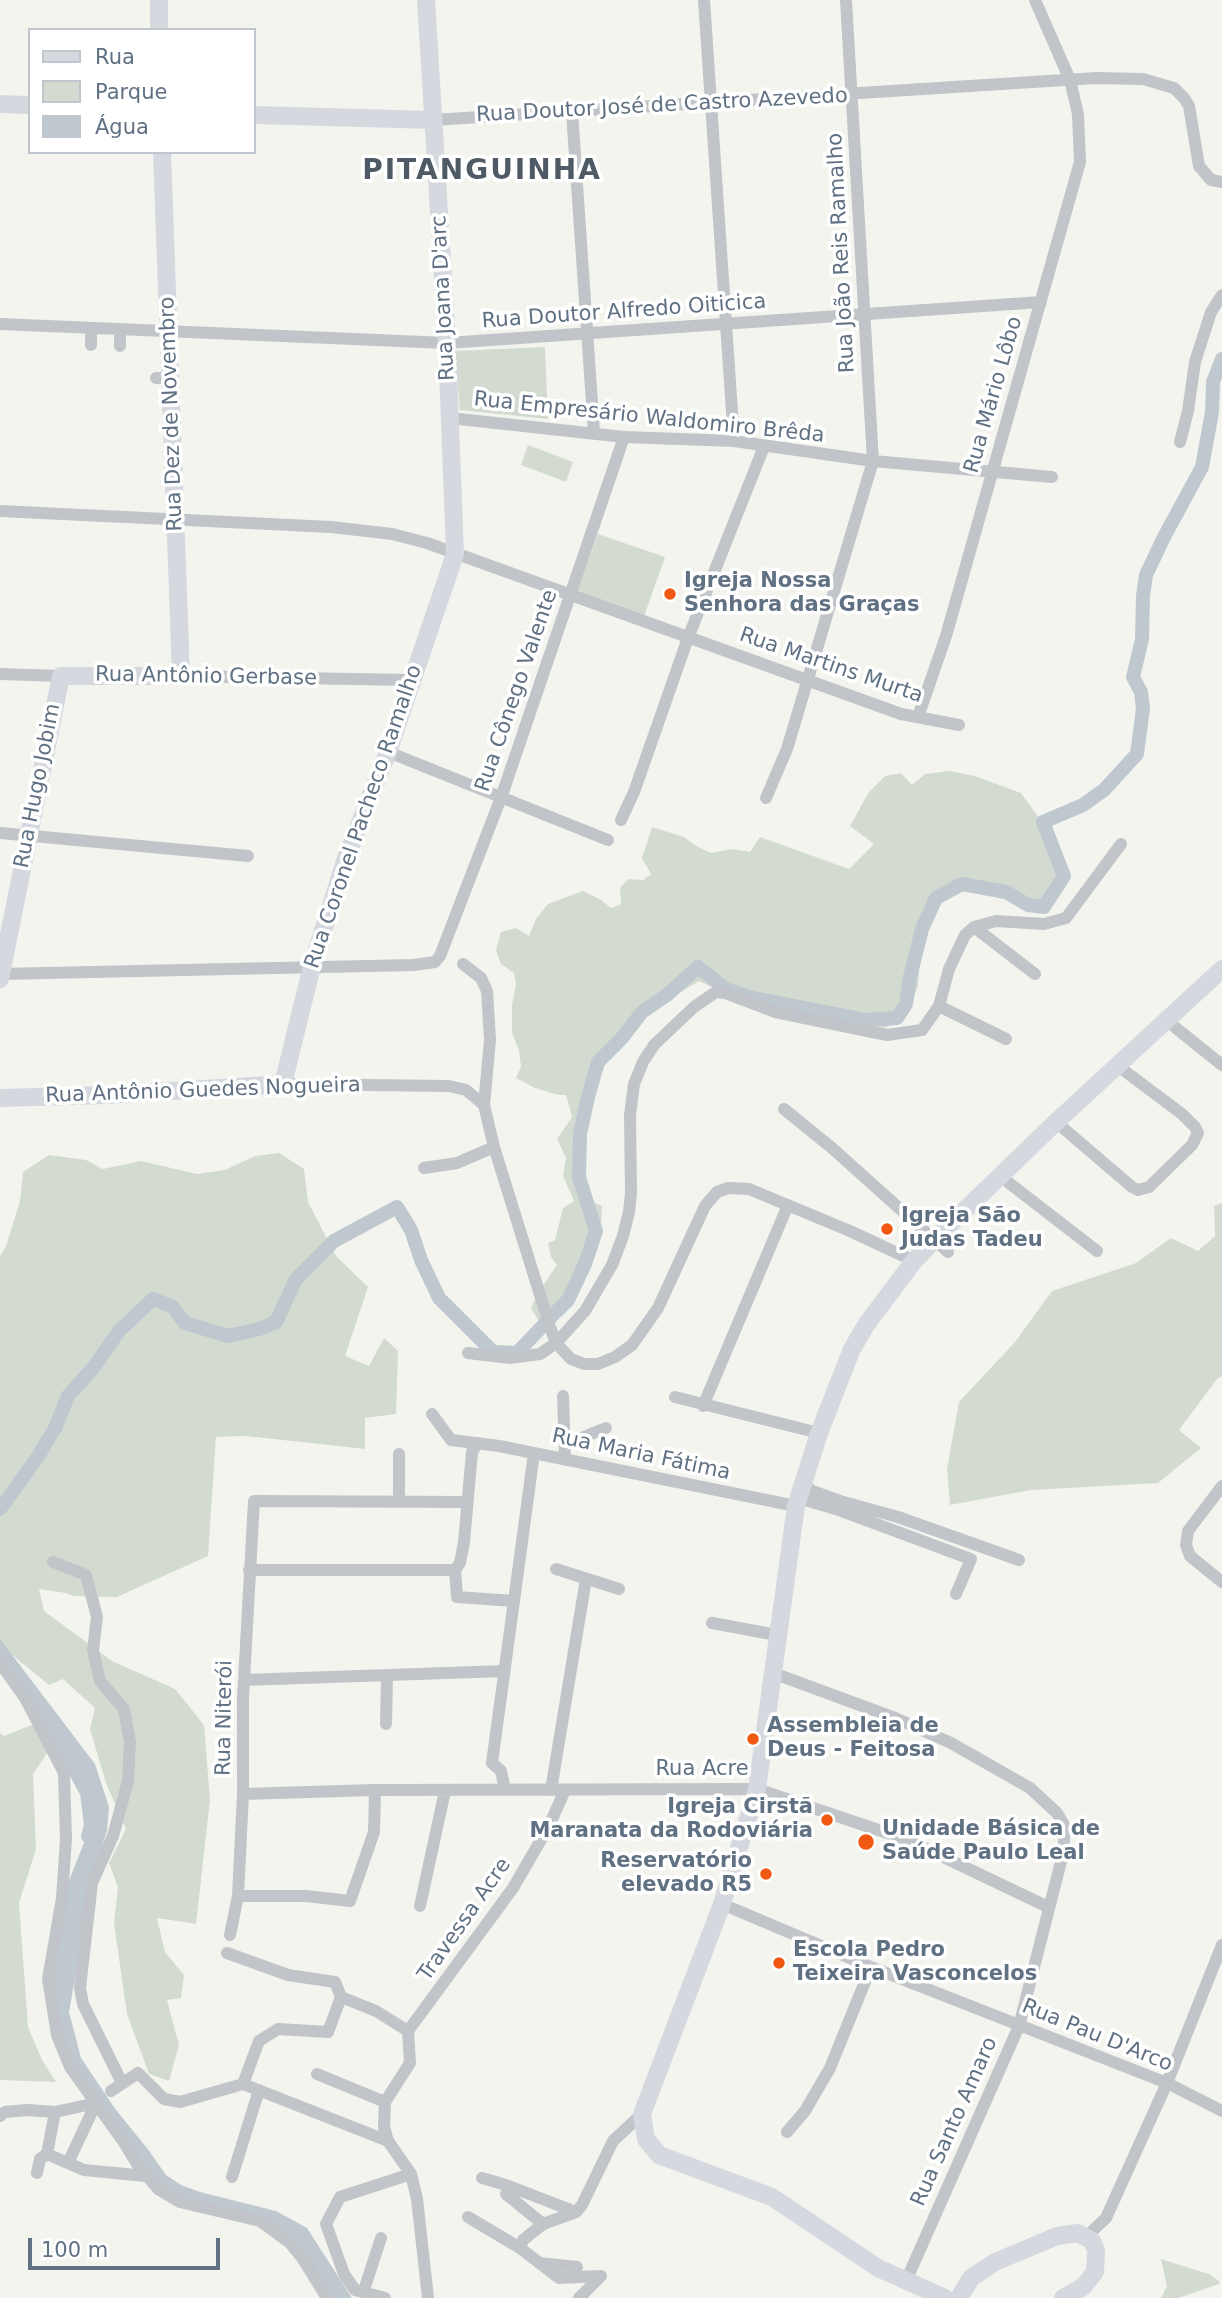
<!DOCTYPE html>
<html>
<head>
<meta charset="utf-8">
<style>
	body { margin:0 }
	#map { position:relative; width:1222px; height:2298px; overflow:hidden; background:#f4f4ef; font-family:"DejaVu Sans",sans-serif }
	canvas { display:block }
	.legend { position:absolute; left:28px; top:28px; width:228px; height:126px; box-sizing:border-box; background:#fff; border:2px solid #bfc6cd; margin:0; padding:9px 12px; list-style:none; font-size:21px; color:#607183 }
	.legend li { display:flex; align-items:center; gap:14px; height:35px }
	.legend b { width:35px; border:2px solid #bfc6cd }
	.scale { position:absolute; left:28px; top:2238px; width:192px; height:32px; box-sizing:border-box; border:4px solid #607183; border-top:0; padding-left:9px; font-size:21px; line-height:24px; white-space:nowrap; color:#607183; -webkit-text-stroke:5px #fff; paint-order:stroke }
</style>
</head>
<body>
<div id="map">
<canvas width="1222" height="2298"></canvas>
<ul class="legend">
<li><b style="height:9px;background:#d5d9df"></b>Rua</li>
<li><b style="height:19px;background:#d3dbd0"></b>Parque</li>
<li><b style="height:19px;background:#bec8ce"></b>Água</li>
</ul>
<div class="scale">100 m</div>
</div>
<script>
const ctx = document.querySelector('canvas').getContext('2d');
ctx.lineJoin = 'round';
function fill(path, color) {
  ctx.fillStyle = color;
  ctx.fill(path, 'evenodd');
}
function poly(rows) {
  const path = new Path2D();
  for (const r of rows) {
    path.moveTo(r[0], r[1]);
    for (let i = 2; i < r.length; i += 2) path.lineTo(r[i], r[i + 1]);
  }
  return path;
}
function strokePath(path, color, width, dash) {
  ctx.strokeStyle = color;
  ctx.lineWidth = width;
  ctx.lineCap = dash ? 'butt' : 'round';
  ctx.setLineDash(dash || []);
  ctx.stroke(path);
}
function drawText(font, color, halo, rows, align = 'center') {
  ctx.font = font + ' "DejaVu Sans",sans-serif';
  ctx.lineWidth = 7;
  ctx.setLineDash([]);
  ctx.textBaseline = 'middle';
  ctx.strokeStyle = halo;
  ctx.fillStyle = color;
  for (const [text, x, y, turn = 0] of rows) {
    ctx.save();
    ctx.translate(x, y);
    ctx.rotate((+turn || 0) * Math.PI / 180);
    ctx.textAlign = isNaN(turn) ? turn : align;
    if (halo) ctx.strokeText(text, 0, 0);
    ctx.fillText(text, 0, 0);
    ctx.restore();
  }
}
const green = poly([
	[545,347,548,419,460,410,455,351],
	[528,445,573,462,566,482,521,465],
	[598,534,665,557,643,619,576,595],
	[950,771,975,776,1021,793,1047,829,1064,876,1054,900,1037,913,987,889,950,890,942,895,922,929,918,987,901,1022,881,1029,796,1012,733,997,699,981,647,1013,622,1038,602,1063,588,1092,585,1177,591,1201,602,1206,601,1230,562,1311,541,1325,531,1308,538,1293,557,1265,551,1257,548,1243,555,1240,563,1208,574,1201,563,1176,566,1158,557,1139,572,1117,566,1095,558,1095,535,1088,516,1078,521,1067,519,1050,512,1033,512,1005,516,984,514,973,501,964,496,950,501,932,516,928,529,936,536,919,548,904,583,891,601,900,611,908,621,904,620,888,628,879,643,880,651,874,642,858,652,827,684,837,696,846,711,853,732,849,750,852,760,837,849,869,874,844,850,826,869,792,885,776,901,773,912,785,925,774],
	[279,1153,304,1169,308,1202,336,1256,368,1287,345,1356,369,1366,384,1338,398,1351,396,1414,365,1418,365,1449,246,1436,216,1437,208,1556,117,1597,74,1596,66,1593,39,1589,44,1611,112,1661,175,1689,204,1725,210,1800,196,1924,157,1918,165,1952,184,1975,181,1998,167,2000,179,2045,169,2081,149,2074,127,2014,114,1923,118,1887,109,1863,126,1829,106,1783,90,1729,95,1708,63,1679,49,1685,0,1645,0,1256,6,1246,20,1201,23,1172,49,1155,86,1160,103,1169,141,1161,197,1174,225,1170,255,1156],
	[1222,1203,1222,1376,1217,1379,1179,1430,1201,1448,1158,1483,1031,1490,950,1505,947,1469,959,1402,1015,1342,1052,1291,1136,1263,1171,1238,1198,1251,1215,1236,1214,1206],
	[34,1724,48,1752,33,1774,36,1849,19,1903,28,2027,42,2060,56,2082,0,2080,0,1733,4,1736],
	[1161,2259,1209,2274,1220,2282,1219,2284,1178,2298,1161,2298,1167,2286]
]);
const water = poly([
	[0,1639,95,1764,109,1807,107,1831,94,1870,69,2012,81,2058,116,2110,147,2148,166,2175,181,2185,200,2192,276,2211,307,2228,352,2298,331,2298,269,2224,198,2206,159,2189,71,2067,51,2003,62,1898,91,1825,87,1793,66,1754,0,1663]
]);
const canal = poly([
	[557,1311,568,1300,585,1264,596,1231,579,1177,580,1134,588,1097,598,1062,622,1038,642,1012,667,995,698,967,726,989,749,997,866,1020,897,1018,906,1004,910,977,922,929,936,898,962,884,1006,892,1028,905,1044,907,1064,876,1043,822,1083,805,1104,790,1137,754,1143,709,1141,692,1133,677,1142,639,1143,596,1146,575,1164,537,1202,467,1212,412,1213,382,1222,359],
	[0,1509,37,1458,55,1428,68,1396,93,1368,119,1331,153,1299,173,1307,185,1323,228,1336,259,1329,276,1322,296,1279,334,1241,397,1207,411,1230,421,1260,439,1298,493,1352,517,1353,553,1315],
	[38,1717,66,1754,87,1793,91,1825,88,1836]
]);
const street = poly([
	[704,0,734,441],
	[572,112,594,432],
	[433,120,1096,78,1143,79,1174,88,1184,98,1189,106,1199,166,1211,180,1222,182],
	[0,324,447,343,1041,302],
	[91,328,91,345],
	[120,346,120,330],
	[156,378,170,378],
	[450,418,624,437,734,441,873,461,1052,477],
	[1180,442,1188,411,1195,362,1211,312,1222,295],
	[0,511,331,527,392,534,427,543,901,714,959,725],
	[0,674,61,676],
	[181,676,411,680],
	[918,717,946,636,1080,162,1078,114,1070,80,1035,0],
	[388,752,608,840],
	[766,798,787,749,873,461,846,0],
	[621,820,634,792,688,638,765,444],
	[0,833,248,856],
	[974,927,1035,974],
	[463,964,481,978,487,991,490,1040,484,1105,494,1147,550,1327,556,1343,571,1359,584,1364,598,1364,615,1357,632,1345,658,1308,705,1206,717,1192,728,1188,749,1189,850,1231,914,1261],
	[0,974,414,965,435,962,440,956,502,795,624,437],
	[939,1006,1006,1039],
	[1166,1020,1222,1065],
	[283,1084,449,1086,466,1090,484,1105],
	[784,1109,832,1148,948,1252],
	[1056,1122,1132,1187,1138,1190,1149,1187,1192,1145,1198,1133,1195,1127,1182,1114,1118,1066],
	[424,1168,457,1163,494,1147],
	[1000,1176,1097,1251],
	[468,1353,510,1358,540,1354,556,1343,585,1311,612,1265,623,1236,629,1212,631,1193,630,1115,634,1084,643,1062,654,1045,694,1007,716,992,725,993,775,1012,887,1035,922,1030,939,1006,949,969,965,935,974,927,996,921,1044,924,1066,918,1121,844],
	[563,1396,565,1459],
	[675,1397,819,1433],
	[703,1406,788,1205],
	[432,1414,451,1440,499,1446,796,1506],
	[566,1444,606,1428],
	[399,1454,399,1501],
	[803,1483,812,1491,840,1501,898,1517,1019,1560],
	[1222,1486,1188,1531,1186,1545,1190,1556,1222,1582],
	[798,1498,839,1510,971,1559,956,1594],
	[53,1562,86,1575,97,1617,93,1650,100,1681,124,1709,130,1742,128,1781,113,1836,92,1883,80,1988,83,2004,122,2083],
	[556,1569,619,1589],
	[249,1570,455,1570],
	[455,1570,460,1563,464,1542,472,1452,478,1443],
	[455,1570,457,1597,514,1601],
	[712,1623,777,1635],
	[0,1663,25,1698,64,1773,66,1839,62,1898,48,1979,57,2035,70,2067,123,2141,137,2164,158,2189,180,2202,260,2221,290,2243,303,2259,327,2298],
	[773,1673,895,1718,951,1743,1030,1788,1057,1813,1064,1825,1064,1850,1019,2026,906,2281],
	[244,1680,504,1671],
	[386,1724,387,1675],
	[505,1790,501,1771,492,1763,534,1453],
	[551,1790,586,1579],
	[243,1794,375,1790,757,1789,908,1840,1048,1907],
	[238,1896,306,1896,350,1901,374,1832,375,1790],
	[722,1904,871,1967,1167,2083,1222,2111],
	[420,1906,445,1791],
	[230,1935,238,1896,243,1794,243,1698,254,1501,467,1502],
	[227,1953,288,1975,335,1982,341,1997,376,2011,408,2031],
	[408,2031,513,1888,549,1826,565,1790],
	[408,2031,410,2063,385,2102,384,2127,388,2141,411,2174],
	[317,2074,385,2102],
	[243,2084,259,2041,278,2029,328,2032,341,1997],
	[111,2091,138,2073,164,2099,180,2102,243,2084,388,2141],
	[0,2116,5,2112,27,2110,55,2112,96,2103],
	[787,2132,805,2111,830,2068,871,1967],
	[47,2154,55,2112],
	[68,2163,96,2103],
	[37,2173,40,2159,47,2154,84,2170,146,2176],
	[232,2177,259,2090],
	[482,2178,506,2185,576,2212],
	[506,2194,543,2224],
	[468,2217,520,2248,559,2278,601,2276],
	[1087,2236,1106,2218,1167,2083,1222,1945],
	[520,2248,523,2240,543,2224,576,2212,582,2205,613,2141,642,2114],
	[539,2263,577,2267],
	[364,2290,381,2238],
	[385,2298,355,2290,344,2274,326,2224,340,2197,411,2174,417,2199,428,2298],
	[579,2298,601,2276]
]);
const secondary = poly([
	[159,0,159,30],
	[0,104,30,105],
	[254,115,433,120],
	[0,979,61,676,181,676,162,152],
	[0,1098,107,1095,283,1084,312,966,346,858,388,752,455,554,447,343,426,0],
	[945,2298,878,2268,772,2197,659,2155,646,2139,642,2114,722,1904,757,1789,796,1506,819,1433,852,1349,866,1325,914,1261,934,1240,1056,1122,1222,969],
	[959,2298,971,2278,995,2262,1057,2236,1078,2233,1092,2241,1096,2250,1095,2272,1083,2287,1063,2298]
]);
const markers = [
	[670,594,7,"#f15812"],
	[887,1229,7,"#f15812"],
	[753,1739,7,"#f15812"],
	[827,1820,7,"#f15812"],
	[866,1842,9,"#f15812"],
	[766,1874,7,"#f15812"],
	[779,1963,7,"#f15812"]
];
const streetNames = [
	["Rua Doutor José de Castro Azevedo",662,106,-3],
	["Rua João Reis Ramalho",842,253,-93],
	["Rua Joana D'arc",444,298,-93],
	["Rua Doutor Alfredo Oiticica",624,312,-4],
	["Rua Mário Lôbo",994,395,-74],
	["Rua Dez de Novembro",172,414,-92],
	["Rua Empresário Waldomiro Brêda",649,418,6],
	["Rua Martins Murta",831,666,19],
	["Rua Antônio Gerbase",206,677,1],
	["Rua Cônego Valente",517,691,-71],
	["Rua Hugo Jobim",38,786,-79],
	["Rua Coronel Pacheco Ramalho",364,817,-71],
	["Rua Antônio Guedes Nogueira",203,1091,-2],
	["Rua Maria Fátima",641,1455,12],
	["Rua Niterói",225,1718,-89],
	["Rua Acre",702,1770],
	["Travessa Acre",465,1920,-55],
	["Rua Pau D'Arco",1097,2036,22],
	["Rua Santo Amaro",955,2122,-66]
];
const poiNames = [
	["Igreja Nossa",684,582],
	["Senhora das Graças",684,606],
	["Igreja São",901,1217],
	["Judas Tadeu",901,1241],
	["Assembleia de",767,1727],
	["Deus - Feitosa",767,1751],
	["Igreja Cirstã",813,1808,"right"],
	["Maranata da Rodoviária",813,1832,"right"],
	["Unidade Básica de",882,1830],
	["Saúde Paulo Leal",882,1854],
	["Reservatório",752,1862,"right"],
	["elevado R5",752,1886,"right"],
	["Escola Pedro",793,1951],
	["Teixeira Vasconcelos",793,1975]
];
const districtNames = [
	["PITANGUINHA",482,172]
];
fill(green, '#d3dbd0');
fill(water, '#bec8ce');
strokePath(canal, '#bec8ce', 14);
strokePath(street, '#c1c4c8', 12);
strokePath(secondary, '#d5d9df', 18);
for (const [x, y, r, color] of markers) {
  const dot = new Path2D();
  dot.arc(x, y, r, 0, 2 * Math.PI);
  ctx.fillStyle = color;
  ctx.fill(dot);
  strokePath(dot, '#fff', 2.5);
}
drawText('21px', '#607183', '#fff', streetNames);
drawText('bold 21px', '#607183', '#fff', poiNames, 'left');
ctx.letterSpacing = '2px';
drawText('bold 28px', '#4f5a67', '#fff', districtNames);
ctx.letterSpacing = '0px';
</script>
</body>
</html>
